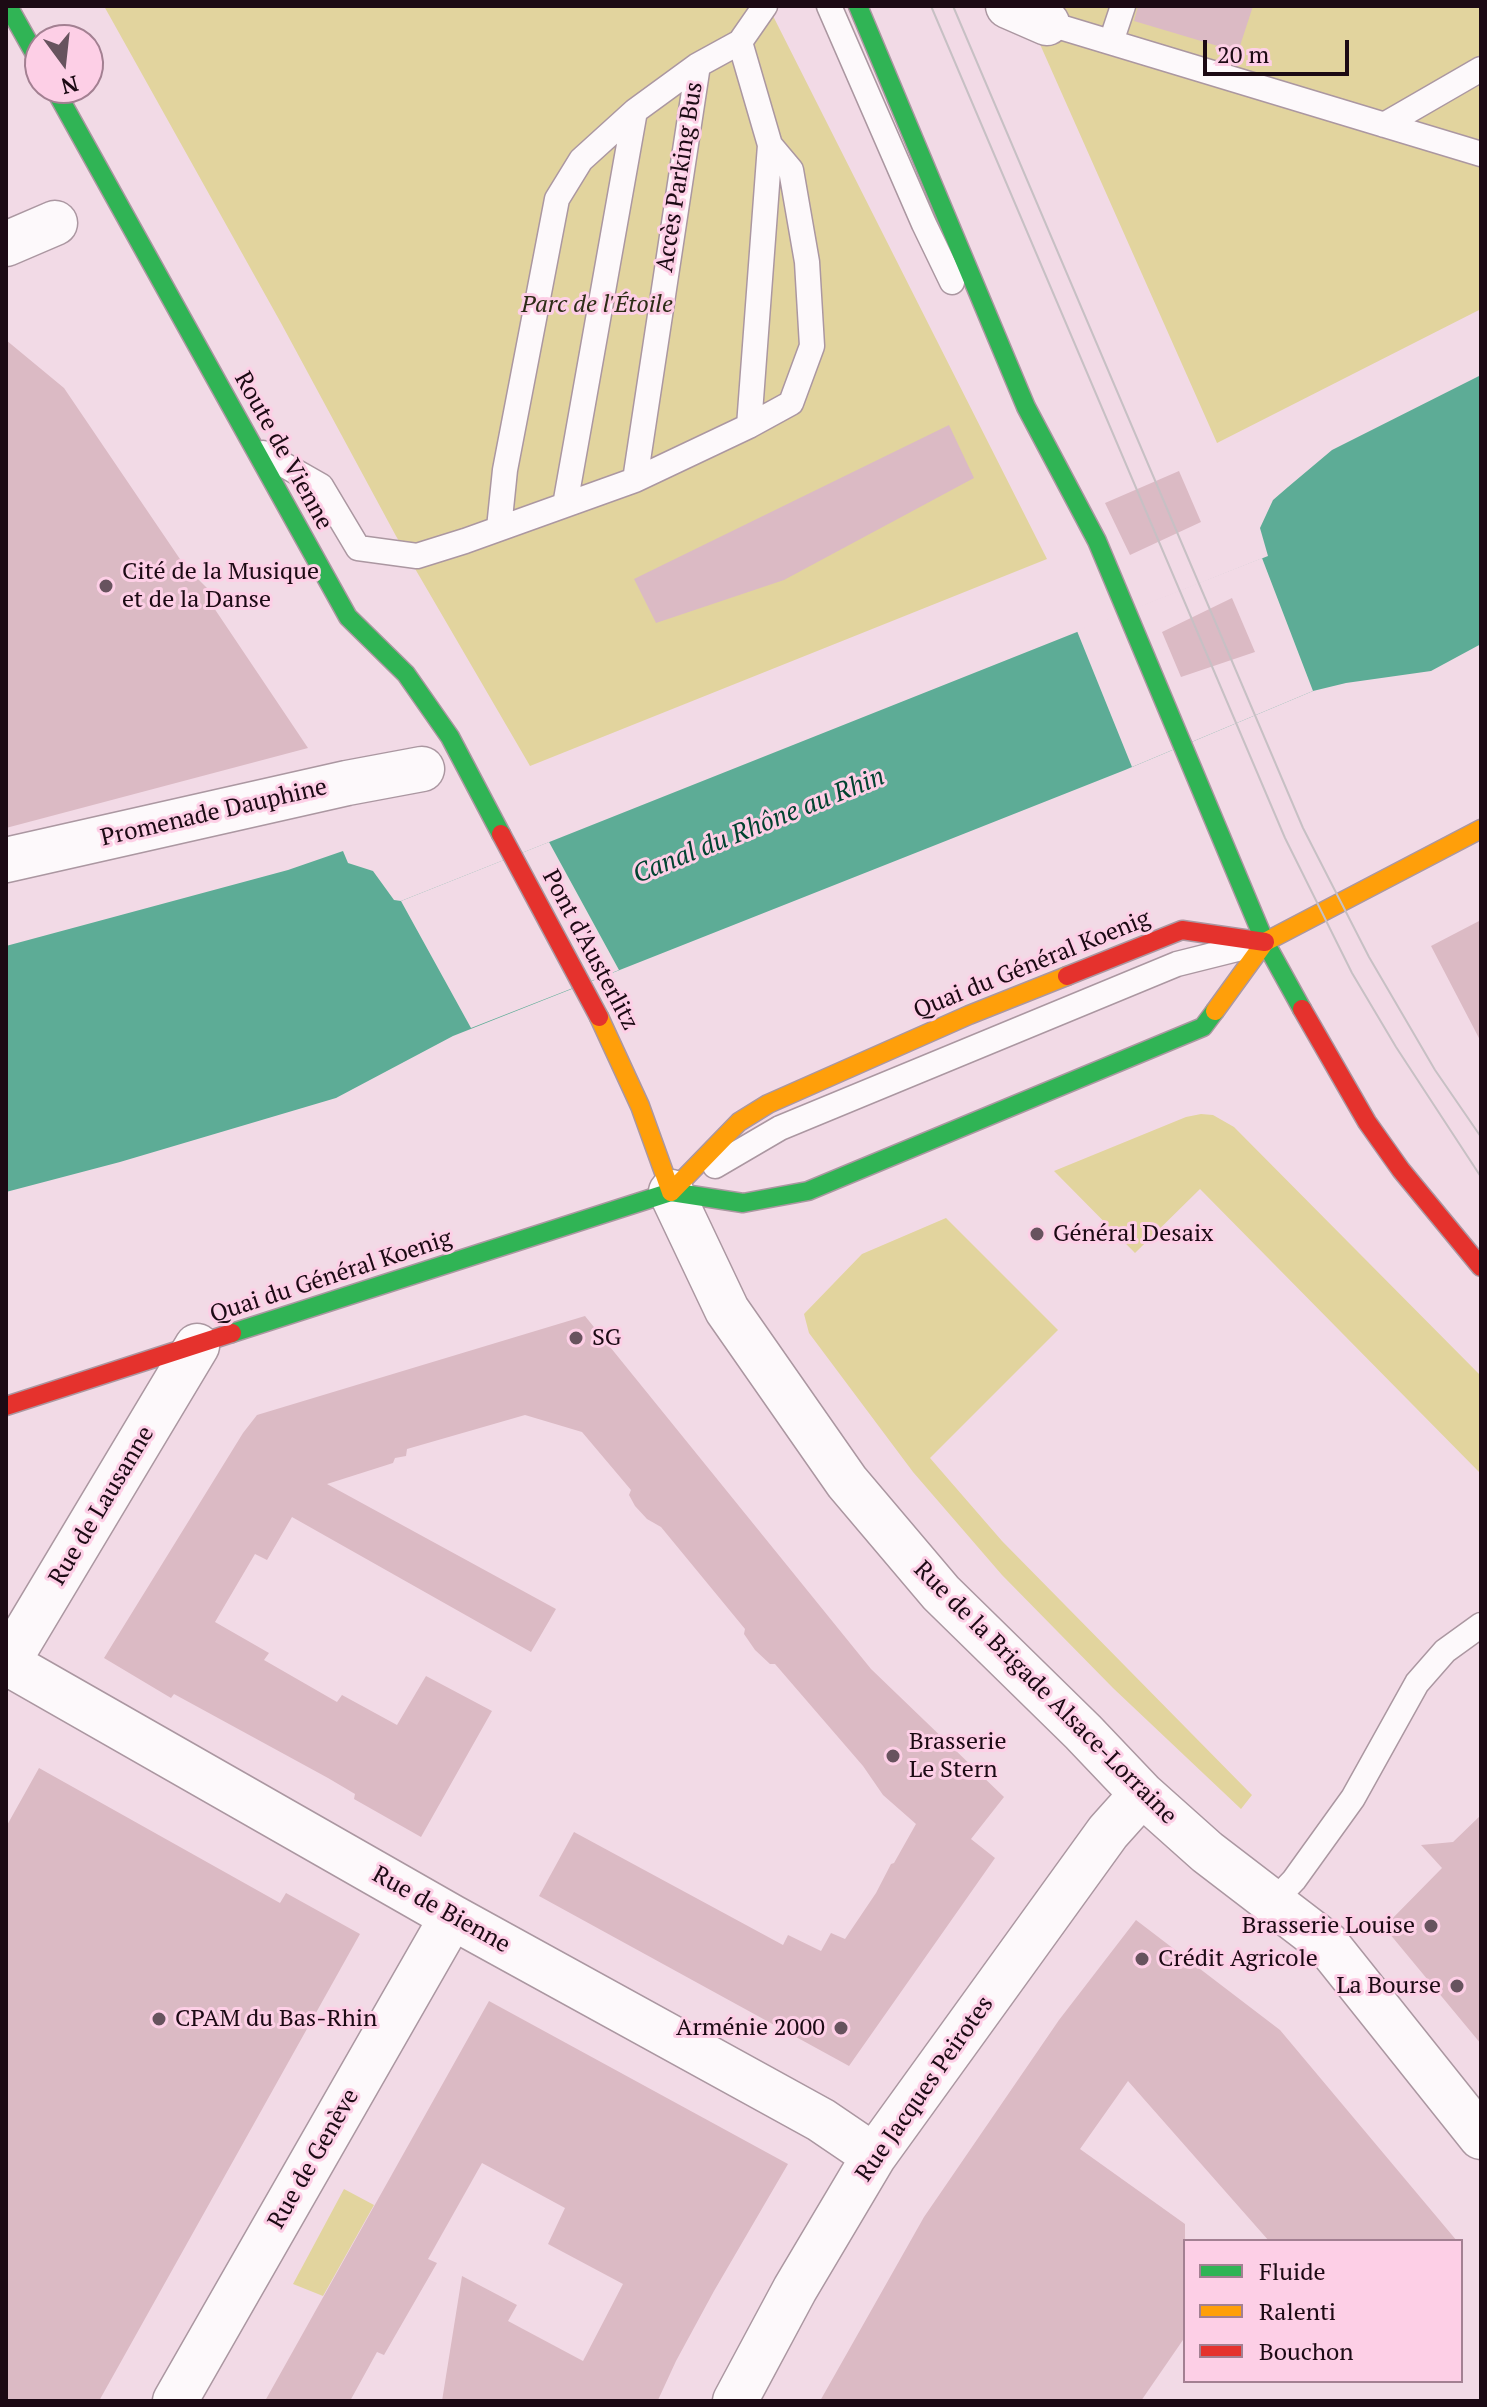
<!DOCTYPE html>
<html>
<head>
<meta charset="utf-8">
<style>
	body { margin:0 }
	#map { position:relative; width:1487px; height:2407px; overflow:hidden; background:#f2dae6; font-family:"PT Serif",serif }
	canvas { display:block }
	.frame { position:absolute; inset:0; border:8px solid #1c0a14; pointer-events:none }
	.legend { position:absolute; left:1183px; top:2239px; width:280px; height:144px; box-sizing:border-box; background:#fdcfe6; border:2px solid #a38092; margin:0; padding:10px 14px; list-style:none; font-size:24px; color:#1c0a14 }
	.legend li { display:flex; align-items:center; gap:16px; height:40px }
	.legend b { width:40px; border:2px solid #a38092 }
	.north { position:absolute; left:24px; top:24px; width:80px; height:80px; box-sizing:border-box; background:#fdcfe6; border:2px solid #a38092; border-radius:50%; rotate:165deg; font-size:22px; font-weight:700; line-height:32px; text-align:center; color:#1c0a14 }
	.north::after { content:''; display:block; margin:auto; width:28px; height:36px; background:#67535e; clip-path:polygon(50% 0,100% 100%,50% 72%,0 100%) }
	.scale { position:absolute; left:1203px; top:40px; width:146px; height:36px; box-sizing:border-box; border:4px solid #1c0a14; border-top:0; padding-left:10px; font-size:24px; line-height:28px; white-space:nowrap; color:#1c0a14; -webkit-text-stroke:6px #fdcfe6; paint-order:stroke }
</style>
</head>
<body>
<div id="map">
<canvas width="1487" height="2407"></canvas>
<div class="frame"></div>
<ul class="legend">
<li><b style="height:10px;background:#30b455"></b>Fluide</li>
<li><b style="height:10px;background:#ff9f0a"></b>Ralenti</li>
<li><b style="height:10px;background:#e5322d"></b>Bouchon</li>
</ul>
<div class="north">N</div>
<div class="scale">20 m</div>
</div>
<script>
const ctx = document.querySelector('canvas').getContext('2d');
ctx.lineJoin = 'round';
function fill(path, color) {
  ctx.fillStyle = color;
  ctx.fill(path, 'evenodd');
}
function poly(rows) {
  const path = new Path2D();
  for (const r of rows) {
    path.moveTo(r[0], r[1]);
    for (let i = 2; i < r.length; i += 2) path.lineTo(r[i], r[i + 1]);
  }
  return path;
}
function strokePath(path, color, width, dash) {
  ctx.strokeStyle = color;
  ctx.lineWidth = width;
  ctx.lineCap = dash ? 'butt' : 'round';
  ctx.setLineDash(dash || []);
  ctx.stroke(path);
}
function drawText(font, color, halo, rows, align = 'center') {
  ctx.font = font + ' "PT Serif",serif';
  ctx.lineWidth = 6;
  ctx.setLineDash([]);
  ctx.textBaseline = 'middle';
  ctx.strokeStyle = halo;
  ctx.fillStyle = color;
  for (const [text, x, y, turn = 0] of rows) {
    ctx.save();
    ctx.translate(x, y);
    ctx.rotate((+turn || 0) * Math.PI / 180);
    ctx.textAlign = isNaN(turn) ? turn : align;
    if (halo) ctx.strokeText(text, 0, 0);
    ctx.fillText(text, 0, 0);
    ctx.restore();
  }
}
const green = poly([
	[104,6,768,6,1047,559,530,766,396,536,281,323],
	[1023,6,1481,6,1481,309,1217,443],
	[1201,1114,1213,1115,1234,1127,1481,1376,1481,1474,1200,1189,1135,1253,1054,1171,1186,1117],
	[946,1218,1058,1330,930,1458,1002,1541,1252,1795,1241,1809,1113,1688,1002,1575,913,1472,809,1333,804,1314,862,1254],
	[344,2189,374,2205,323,2296,293,2284]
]);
const water = poly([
	[1481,375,1481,644,1431,671,1346,683,1313,691,1125,770,453,1036,336,1098,120,1162,6,1192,6,946,288,870,343,851,348,863,373,871,394,900,401,901,1268,556,1260,528,1273,500,1288,487,1332,450]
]);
const pier = poly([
	[1262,558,1313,691,1132,767,1077,631],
	[549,842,619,970,471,1028,401,901]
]);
const building = poly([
	[1138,6,1253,6,1238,52,1134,21],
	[6,340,64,388,184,565,213,594,208,599,308,748,6,828],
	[949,425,974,478,784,580,656,623,634,579],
	[1179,471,1201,522,1130,555,1105,503],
	[1232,598,1255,652,1181,677,1162,632],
	[1481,920,1481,1042,1431,946],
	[585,1316,871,1669,1004,1797,971,1839,995,1858,849,2066,539,1896,574,1832,783,1945,788,1935,821,1951,831,1933,845,1939,876,1893,891,1864,894,1863,916,1824,883,1795,863,1766,775,1664,770,1664,755,1650,744,1634,745,1629,661,1527,647,1519,635,1506,629,1495,631,1490,582,1432,525,1415,407,1449,406,1456,395,1458,393,1463,327,1484,556,1609,531,1652,292,1517,267,1560,255,1554,215,1622,269,1653,264,1660,337,1702,342,1695,397,1725,426,1676,492,1711,421,1837,354,1799,355,1794,328,1778,174,1694,171,1698,104,1658,243,1433,257,1415],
	[39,1768,280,1903,286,1893,360,1934,99,2401,6,2401,6,1827],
	[1481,1815,1481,2044,1384,1927,1442,1868,1421,1845,1453,1842],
	[1136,1920,1280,2030,1457,2241,1269,2241,1128,2081,1080,2149,1185,2224,1185,2337,1141,2401,820,2401,924,2217,1059,2020],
	[489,2001,788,2164,714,2291,676,2361,658,2400,660,2401,442,2401,462,2276,517,2305,508,2321,583,2361,623,2284,548,2244,565,2208,482,2163,428,2259,437,2263,384,2355,377,2352,350,2401,265,2401]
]);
const lane = poly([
	[829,6,924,224,952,282],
	[1047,23,1481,154],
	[740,42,770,145,749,426],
	[1111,42,1123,6],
	[1384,125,1481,69],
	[263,453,321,486,358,548,417,556,465,541,635,480,698,65],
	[635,480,749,426,791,403,812,346,807,262,791,170,770,145],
	[565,505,635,111],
	[499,528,505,470,557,199,581,160,635,111,698,65,740,42,765,6],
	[715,1166,780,1128,1177,964,1237,949],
	[1274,1901,1294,1880,1353,1798,1417,1683,1445,1651,1481,1625]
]);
const street = poly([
	[1008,6,1047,23],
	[6,244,55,223],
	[6,860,347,783,422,769],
	[671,1192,727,1310,847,1482,941,1593,1083,1732,1142,1794,1207,1852,1327,1944,1481,2137],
	[7,1663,452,1917,821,2120,874,2156],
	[6,1665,197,1346],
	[175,2401,452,1917],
	[735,2401,795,2289,874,2156,1108,1832,1142,1794]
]);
const fast = poly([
	[8,6,40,63],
	[858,6,1026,407,1097,541,1265,942,1302,1009],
	[54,88,348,617,406,674,450,737,501,834],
	[232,1333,671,1192,743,1203,808,1191,1203,1027,1215,1011]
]);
const slow = poly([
	[1215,1011,1265,942,1481,829],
	[599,1017,640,1106,671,1192],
	[671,1192,739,1122,768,1104,969,1015,1067,976]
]);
const jam = poly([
	[501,834,599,1017],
	[1067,976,1182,930,1265,942],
	[1302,1009,1367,1122,1401,1170,1481,1267],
	[6,1406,232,1333]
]);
const tram = poly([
	[931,6,1285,838,1352,973,1396,1047,1481,1177],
	[953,6,1303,828,1369,957,1435,1070,1481,1137]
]);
const markers = [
	[106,586,8,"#67535e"],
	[1037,1234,8,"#67535e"],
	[576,1338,8,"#67535e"],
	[893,1756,8,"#67535e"],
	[1431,1926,8,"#67535e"],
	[1142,1959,8,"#67535e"],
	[1457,1986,8,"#67535e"],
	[159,2019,8,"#67535e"],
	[841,2028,8,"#67535e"]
];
const streetNames = [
	["Accès Parking Bus",680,177,-81],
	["Route de Vienne",283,451,61],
	["Promenade Dauphine",214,813,-13],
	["Pont d'Austerlitz",590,950,62],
	["Quai du Général Koenig",1032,965,-22],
	["Quai du Général Koenig",331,1277,-18],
	["Rue de Lausanne",102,1506,-59],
	["Rue de la Brigade Alsace-Lorraine",1045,1693,45],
	["Rue de Bienne",441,1910,29],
	["Rue Jacques Peirotes",925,2089,-55],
	["Rue de Genève",314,2159,-60]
];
const parkNames = [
	["Parc de l'Étoile",597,305]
];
const poiNames = [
	["Cité de la Musique",122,572],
	["et de la Danse",122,600],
	["Général Desaix",1053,1234],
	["SG",592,1338],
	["Brasserie",909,1742],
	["Le Stern",909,1770],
	["Brasserie Louise",1415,1926,"right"],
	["Crédit Agricole",1158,1959],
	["La Bourse",1441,1986,"right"],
	["CPAM du Bas-Rhin",175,2019],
	["Arménie 2000",825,2028,"right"]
];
const waterNames = [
	["Canal du Rhône au Rhin",759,826,-22]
];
fill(green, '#e2d49e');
fill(water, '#5dac96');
fill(pier, '#f2dae6');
fill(building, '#dbbac4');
strokePath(lane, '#ab97a1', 27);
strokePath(street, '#ab97a1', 47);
strokePath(fast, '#ab97a1', 21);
strokePath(slow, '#ab97a1', 21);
strokePath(jam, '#ab97a1', 21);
strokePath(lane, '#fdf9fb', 24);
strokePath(street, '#fdf9fb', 44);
strokePath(fast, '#30b455', 18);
strokePath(slow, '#ff9f0a', 18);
strokePath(jam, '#e5322d', 18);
strokePath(tram, '#c7c0c4', 2);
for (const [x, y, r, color] of markers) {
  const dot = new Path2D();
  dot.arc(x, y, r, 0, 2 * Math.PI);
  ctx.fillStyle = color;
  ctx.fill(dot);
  strokePath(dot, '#fdcfe6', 3);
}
drawText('24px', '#1c0a14', '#fdcfe6', streetNames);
drawText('italic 24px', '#2c2c16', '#fdcfe6', parkNames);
drawText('24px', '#1c0a14', '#fdcfe6', poiNames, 'left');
drawText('italic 26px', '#004330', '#fdcfe6', waterNames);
</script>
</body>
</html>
